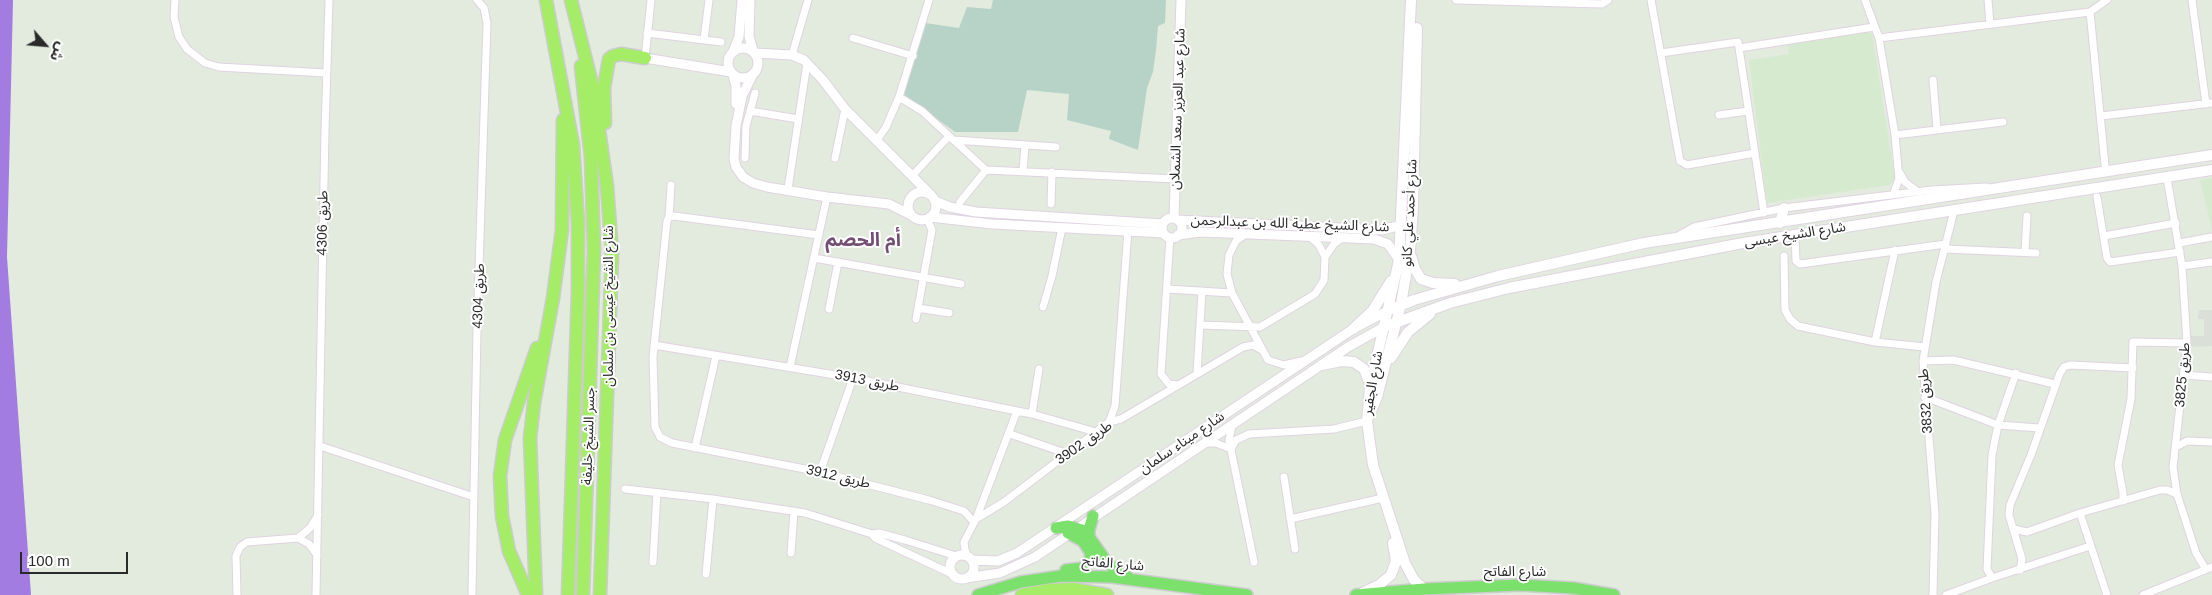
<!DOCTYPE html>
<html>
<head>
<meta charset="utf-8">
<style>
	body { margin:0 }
	#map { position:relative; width:2212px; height:595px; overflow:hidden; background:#e2ebde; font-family:Helvetica,"Noto Sans Arabic",sans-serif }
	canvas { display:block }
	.north { position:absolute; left:20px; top:20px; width:50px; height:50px; -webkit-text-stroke:4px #fff; paint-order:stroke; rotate:117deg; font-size:14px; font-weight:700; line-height:20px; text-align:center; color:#2a2a2a }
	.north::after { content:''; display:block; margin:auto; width:18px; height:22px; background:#2a2a2a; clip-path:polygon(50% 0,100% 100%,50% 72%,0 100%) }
	.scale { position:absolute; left:20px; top:552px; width:108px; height:22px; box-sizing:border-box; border:2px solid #2a2a2a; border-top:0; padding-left:6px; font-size:15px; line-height:18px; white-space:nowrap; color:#2a2a2a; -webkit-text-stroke:4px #fff; paint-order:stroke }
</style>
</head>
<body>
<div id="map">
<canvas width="2212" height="595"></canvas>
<div class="north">ش</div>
<div class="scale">100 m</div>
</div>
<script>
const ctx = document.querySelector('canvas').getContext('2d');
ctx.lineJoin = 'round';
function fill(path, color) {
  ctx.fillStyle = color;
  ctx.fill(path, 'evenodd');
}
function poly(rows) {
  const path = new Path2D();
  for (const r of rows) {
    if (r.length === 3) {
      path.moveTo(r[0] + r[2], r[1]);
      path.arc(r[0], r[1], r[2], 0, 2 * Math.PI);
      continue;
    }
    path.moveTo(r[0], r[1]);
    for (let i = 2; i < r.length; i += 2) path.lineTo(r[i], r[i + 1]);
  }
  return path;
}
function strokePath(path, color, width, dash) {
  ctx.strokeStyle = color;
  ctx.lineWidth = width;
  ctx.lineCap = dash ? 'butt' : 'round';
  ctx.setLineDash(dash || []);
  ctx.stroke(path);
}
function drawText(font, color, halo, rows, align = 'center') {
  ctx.font = font + ' Helvetica,"Noto Sans Arabic",sans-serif';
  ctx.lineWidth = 4;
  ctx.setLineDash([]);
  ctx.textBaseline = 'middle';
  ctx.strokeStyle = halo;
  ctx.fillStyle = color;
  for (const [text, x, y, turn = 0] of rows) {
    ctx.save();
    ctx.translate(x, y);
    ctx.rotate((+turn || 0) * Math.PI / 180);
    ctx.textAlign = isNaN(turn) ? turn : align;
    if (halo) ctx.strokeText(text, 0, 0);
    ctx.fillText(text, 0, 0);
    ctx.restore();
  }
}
const education = poly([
	[1866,30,1872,34,1895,179,1889,185,1767,203,1749,60,1789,54,1788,44],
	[2212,178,2212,229,2200,180]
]);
const cemetery = poly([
	[993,0,1166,0,1165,23,1158,26,1156,50,1153,72,1147,88,1138,150,1109,139,1111,131,1067,120,1069,94,1027,90,1018,132,955,132,903,94,925,23,959,28,967,7,991,9]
]);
const plaza = poly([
	[2199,310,2212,310,2212,346,2190,347,2189,336,2204,336,2204,319,2198,319]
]);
const water = poly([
	[0,0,13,0,7,257,31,595,0,595]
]);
const minor = poly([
	[175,0,174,17,179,37,187,49,205,63,219,67,326,73],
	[1456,0,1602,4,1608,0],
	[1651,0,1680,161,1687,165,1755,153],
	[1865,0,1879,38,1895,135,1899,179,1893,195],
	[1988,0,1990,24],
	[2192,0,2206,104],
	[2090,12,2105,165],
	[647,33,721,42],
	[853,38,913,56],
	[1879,38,2090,12,2107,0],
	[704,39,709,0],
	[1739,48,1764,213],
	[1661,53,1738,42,1739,48,1874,27],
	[792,55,808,0],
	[645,58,651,0],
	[1933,80,1937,129],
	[899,97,922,111,986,170],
	[750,111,798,119],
	[1719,115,1748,111],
	[2101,116,2212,103],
	[1895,135,2003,122],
	[877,140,886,127,899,97,929,0],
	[954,140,1056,147],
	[745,158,746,126,755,93],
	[835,158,845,109],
	[986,170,1175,179],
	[1023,171,1025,145],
	[1900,173,1905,182,1918,192],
	[913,175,949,136],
	[2167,178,2182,266,2187,343,2173,467,2177,494,2196,553,2205,568],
	[671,185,669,217,667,221,653,357,655,427,660,437,672,443,820,472,929,500,964,511,974,522],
	[788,189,807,63],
	[2097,197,2107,258,2110,262,2180,252],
	[960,202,986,170],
	[1051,204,1052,172],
	[669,217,674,216,819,235],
	[1246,234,1236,241,1229,255,1227,274,1232,293,1268,360,1284,365,1301,361],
	[1795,235,1796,261,1800,264,1946,244],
	[2104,236,2176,223],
	[1170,237,1161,374,1169,384,1178,385],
	[1676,237,1694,227,1784,208,1932,190,1986,187],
	[2179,243,2212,237],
	[1945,249,2036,253],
	[2025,252,2027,216],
	[1784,256,1785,310,1790,319,1798,326,1875,342,1925,347],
	[1325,257,1334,244,1342,238],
	[814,258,961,284],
	[2182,266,2212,262],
	[1167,289,1232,293],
	[1043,307,1052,276,1062,228],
	[918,308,949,313],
	[829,309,838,262],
	[916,319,932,230,927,219],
	[1200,325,1260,327,1315,294,1324,280,1325,257,1319,245,1309,236],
	[1875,342,1895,250],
	[654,345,853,378,1032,414,1096,432],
	[1923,361,1953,360,2055,384],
	[790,367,827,197],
	[1197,373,1202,291],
	[2184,375,2212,377],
	[1925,397,1998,425,2039,428],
	[1032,414,1039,369],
	[1109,422,1115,406,1128,230],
	[1232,426,1229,440,1254,562],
	[1010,434,1068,454],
	[1208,443,1216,443,1231,449],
	[320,446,474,497],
	[2176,447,2187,441,2212,442],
	[695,448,716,356],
	[1231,449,1236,440,1249,434,1334,429,1367,421],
	[820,472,853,378],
	[1284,477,1295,549],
	[625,489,713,499,805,513,872,534,879,533,905,540,956,556],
	[2123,501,2123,493,2118,465,2131,399,2133,342,2187,343],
	[2080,513,2107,595],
	[976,519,1017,411],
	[1290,519,1383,498],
	[2013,529,2027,532,2080,513,2160,490,2167,490,2177,494],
	[872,534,875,538,952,574],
	[298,538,310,528,318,515],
	[791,553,794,511],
	[968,557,965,550,964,542,976,519,1004,502,1109,422,1121,419,1243,347,1253,345,1260,349],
	[653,562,657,493],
	[2020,570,2022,559,2009,515,2010,505,2031,455,2060,373,2064,367,2070,365,2133,368],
	[706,574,713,499],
	[1992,578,1987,569,1992,455,1998,425,2016,373],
	[237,595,236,556,240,547,247,542,298,538,309,544,317,555],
	[316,595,325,131,329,0],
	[472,595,477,330,487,23,484,8,477,0],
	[1933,595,1935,514,1923,361,1936,282,1954,211],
	[1946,595,1992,578,2090,546],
	[2143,595,2212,567]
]);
const tertiary = poly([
	[750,0,749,36,753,51],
	[743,63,15],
	[733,52,739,37,742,0],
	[754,53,792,55,804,60,823,80,845,109,931,195],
	[645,58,731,72],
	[753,74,742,96,736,126,734,159,736,167,743,177,753,183,767,187,827,197,889,204,911,215],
	[733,75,736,86,736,104],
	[922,206,14],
	[935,201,950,207,976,212,1163,224],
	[930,217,992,224,1163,233],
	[1174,218,1181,0],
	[1172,228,10],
	[1178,220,1381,230,1402,225],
	[1178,235,1201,232,1374,239,1388,244,1399,260],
	[962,567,12],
	[972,560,998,561,1017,553,1353,329,1389,310],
	[966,578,1000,573,1035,557,1348,347,1384,327]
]);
const secondary = poly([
	[1411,0,1399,260,1370,387,1367,421,1373,465,1405,563,1414,580,1424,589],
	[1780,223,1784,208],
	[1411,256,1415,269,1421,279,1433,283,1455,284],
	[1389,310,1414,300,1498,276,1644,243,2212,155],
	[1384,327,1450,303,1509,288,1743,243,2212,170],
	[1353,329,1373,310,1391,281],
	[1391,358,1408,332,1430,314],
	[1322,365,1341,361,1354,362,1364,369,1370,384],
	[1369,416,1377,397,1401,304,1410,252,1413,207,1417,28],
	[1362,593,1379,585,1391,575,1396,561,1393,543]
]);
const primary = poly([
	[1056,528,1068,526,1082,530,1089,537,1108,564,1128,577],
	[1089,537,1089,530,1093,516],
	[1066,570,1083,568,1090,559,1091,553,1083,541,1068,533],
	[978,595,1021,582,1061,576,1112,577,1247,595],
	[1356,595,1424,589,1520,585,1573,588,1614,595]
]);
const motorway = poly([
	[546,0,573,145,578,223,578,292,568,595],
	[571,0,593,88,607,186,612,254,600,595],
	[581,66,591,158,594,250,583,595],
	[605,123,604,88,609,59,613,56,621,54,645,58],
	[528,595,509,551,502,516,500,476,505,440,537,348],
	[536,595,530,438,534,403,553,298,562,230,563,120],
	[1022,595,1050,590,1073,589,1107,595]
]);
const streetNames = [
	["شارع عبد العزيز سعد الشملان",1178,109,-88],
	["شارع أحمد علي كانو",1410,213,-87],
	["طريق 4306",323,223,-89],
	["شارع الشيخ عطية الله بن عبدالرحمن",1290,224,2],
	["شارع الشيخ عيسى",1795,235,-9],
	["طريق 4304",479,296,-88],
	["شارع الشيخ عيسى بن سلمان",609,306,-90],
	["طريق 3825",2183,375,-85],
	["طريق 3913",867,381,11],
	["شارع الجفير",1373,383,-80],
	["طريق 3832",1926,401,-94],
	["جسر الشيخ خليفة",589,436,-88],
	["طريق 3902",1084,443,-35],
	["شارع ميناء سلمان",1182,443,-34],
	["طريق 3912",838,477,13],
	["شارع الفاتح",1113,564,5],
	["شارع الفاتح",1515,572]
];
const districtNames = [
	["أم الحصم",863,241]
];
fill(education, '#d5eacf');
fill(cemetery, '#b7d3c8');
fill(plaza, '#dadfd8');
fill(water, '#a27ce1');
strokePath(minor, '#e0d3e1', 9);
strokePath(tertiary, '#e0d3e1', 11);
strokePath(secondary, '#e0d3e1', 12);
strokePath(primary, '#ccc', 14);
strokePath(motorway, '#ccc', 15);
strokePath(minor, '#fff', 7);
strokePath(tertiary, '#fff', 9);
strokePath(secondary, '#fff', 10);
strokePath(primary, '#7be16c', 11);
strokePath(motorway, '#a5ed67', 12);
drawText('14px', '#2a2a2a', '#fff', streetNames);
drawText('bold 19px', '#734f76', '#fff', districtNames);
</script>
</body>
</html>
